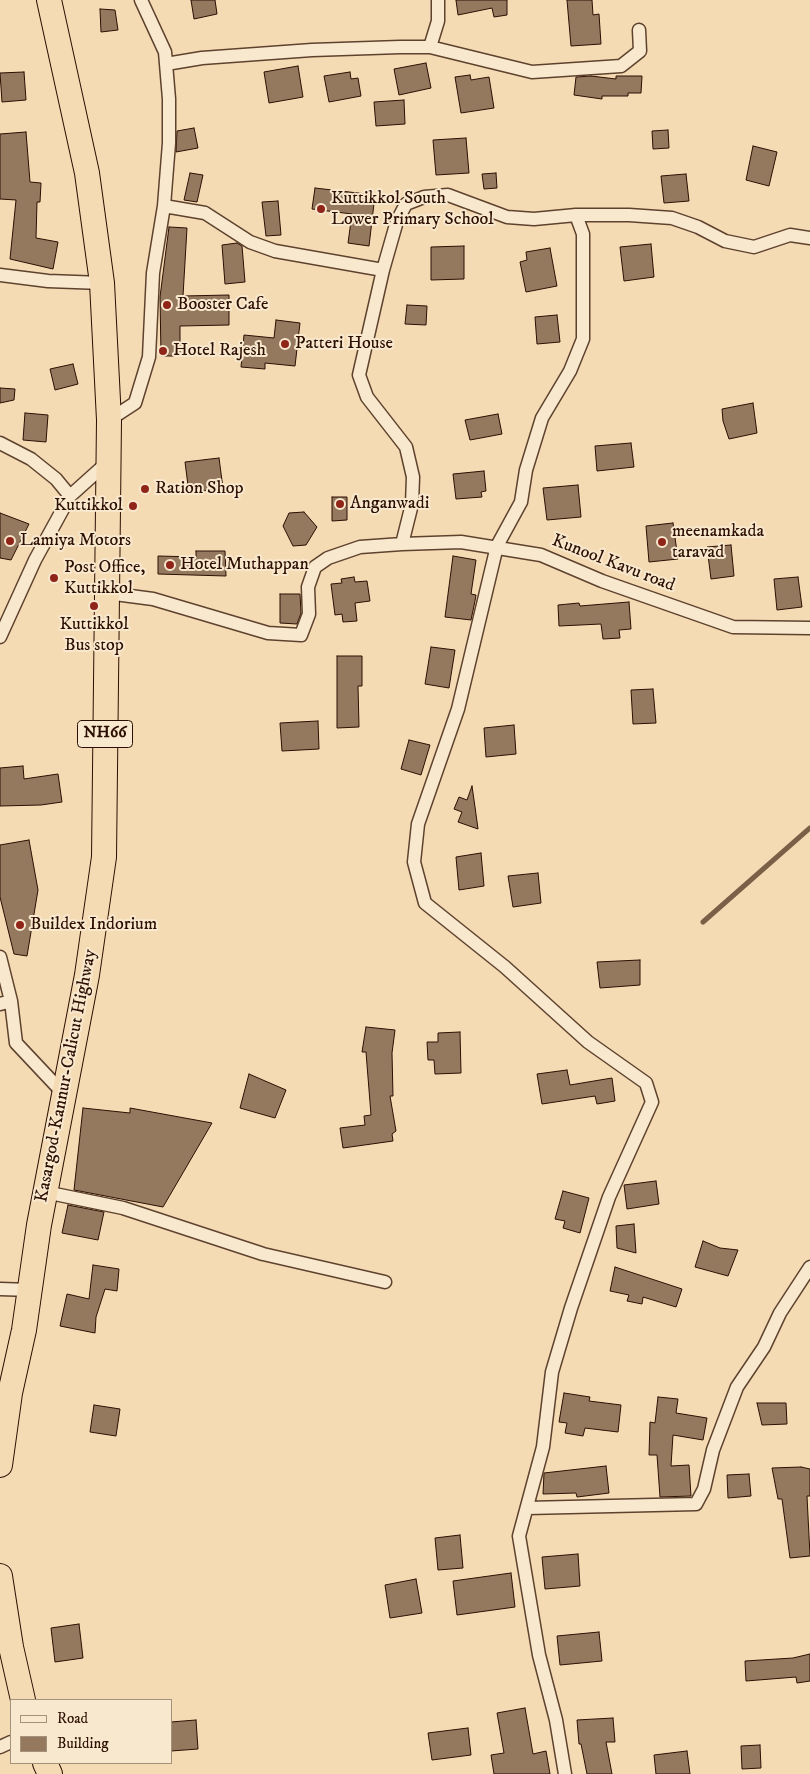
<!DOCTYPE html>
<html>
<head>
<meta charset="utf-8">
<style>
	body { margin:0 }
	#map { position:relative; width:810px; height:1774px; overflow:hidden; background:#f4dbb4; font-family:"IM FELL DW Pica",serif }
	canvas { display:block }
	.legend { position:absolute; left:10px; top:1699px; width:162px; height:65px; box-sizing:border-box; background:#f8e8ce; border:1px solid #a6917c; margin:0; padding:6px 9px; list-style:none; font-size:15px; color:#2c0f02 }
	.legend li { display:flex; align-items:center; gap:10px; height:25px }
	.legend b { width:25px; border:1px solid #a6917c }
</style>
</head>
<body>
<div id="map">
<canvas width="810" height="1774"></canvas>
<ul class="legend">
<li><b style="height:6px;background:#f8e8ce"></b>Road</li>
<li><b style="height:14px;background:#94795f"></b>Building</li>
</ul>
</div>
<script>
const ctx = document.querySelector('canvas').getContext('2d');
ctx.lineJoin = 'round';
function poly(rows) {
  const path = new Path2D();
  for (const r of rows) {
    path.moveTo(r[0], r[1]);
    for (let i = 2; i < r.length; i += 2) path.lineTo(r[i], r[i + 1]);
  }
  return path;
}
function strokePath(path, color, width, dash) {
  ctx.strokeStyle = color;
  ctx.lineWidth = width;
  ctx.lineCap = dash ? 'butt' : 'round';
  ctx.setLineDash(dash || []);
  ctx.stroke(path);
}
function fill(path, color) {
  ctx.fillStyle = color;
  ctx.fill(path, 'evenodd');
}
function drawText(font, color, halo, rows, align = 'center') {
  ctx.font = font + ' "IM FELL DW Pica",serif';
  ctx.lineWidth = 4;
  ctx.setLineDash([]);
  ctx.textBaseline = 'middle';
  ctx.strokeStyle = halo;
  ctx.fillStyle = color;
  for (const [text, x, y, turn = 0] of rows) {
    ctx.save();
    ctx.translate(x, y);
    ctx.rotate((+turn || 0) * Math.PI / 180);
    ctx.textAlign = isNaN(turn) ? turn : align;
    if (halo) ctx.strokeText(text, 0, 0);
    ctx.fillText(text, 0, 0);
    ctx.restore();
  }
}
const stream = poly([
	[703,922,810,828]
]);
const building = poly([
	[191,0,215,0,217,14,194,19,191,0],
	[456,0,507,0,507,15,494,17,492,8,458,15,456,0],
	[567,0,592,0,593,15,599,14,601,44,571,46,567,0],
	[100,9,115,10,118,30,101,32,100,9],
	[426,63,431,88,399,95,394,69,426,63],
	[298,66,303,97,269,103,264,72,298,66],
	[24,72,26,100,2,102,0,73,24,72],
	[350,72,351,79,358,78,361,96,329,102,324,76,350,72],
	[470,75,471,80,489,77,494,108,461,113,455,77,470,75],
	[591,76,616,79,616,76,642,76,641,93,628,93,628,96,602,96,602,99,574,95,576,77,591,76],
	[404,100,405,124,376,126,374,102,404,100],
	[194,128,198,148,176,152,177,131,194,128],
	[668,130,669,148,653,149,652,131,668,130],
	[26,132,30,182,41,183,40,202,37,202,36,238,58,242,53,269,10,259,16,200,0,199,0,134,26,132],
	[466,138,469,173,436,175,433,140,466,138],
	[753,146,777,152,769,186,746,180,753,146],
	[190,173,203,175,197,202,184,200,190,173],
	[496,173,497,188,484,189,482,174,496,173],
	[686,174,689,201,664,203,661,176,686,174],
	[315,188,375,195,369,246,348,243,352,214,312,209,315,188],
	[278,201,281,235,266,236,262,202,278,201],
	[169,227,187,228,183,296,229,295,229,325,180,326,180,356,161,356,160,297,169,227],
	[237,243,242,246,245,282,225,284,222,245,237,243],
	[651,244,654,277,624,281,620,247,651,244],
	[464,246,464,279,431,280,431,247,464,246],
	[550,248,557,286,526,292,520,262,527,260,526,252,550,248],
	[407,305,427,306,426,325,405,324,407,305],
	[557,315,560,342,537,344,535,317,557,315],
	[276,320,300,323,295,366,265,363,265,369,241,367,244,335,274,338,276,320],
	[73,364,78,384,55,390,50,369,73,364],
	[0,388,15,389,14,400,0,403,0,388],
	[753,403,757,433,729,439,723,421,722,409,753,403],
	[25,413,48,415,46,442,23,440,25,413],
	[498,414,502,434,470,440,465,420,498,414],
	[631,443,634,467,597,471,595,446,631,443],
	[219,458,223,488,189,493,185,462,219,458],
	[484,471,486,491,481,492,482,497,456,499,453,474,484,471],
	[578,485,581,517,547,520,543,488,578,485],
	[332,497,347,497,347,520,332,521,332,497],
	[304,512,317,527,306,545,293,546,283,526,289,513,304,512],
	[0,513,29,524,11,560,0,558,0,513],
	[673,523,678,559,649,562,646,526,673,523],
	[731,545,734,576,711,579,707,547,731,545],
	[196,551,225,551,226,576,158,574,158,556,196,557,196,551],
	[453,556,476,560,471,594,476,595,475,601,471,620,445,617,453,556],
	[354,577,355,582,367,581,370,601,355,603,357,621,343,622,342,614,335,615,331,584,342,583,341,579,354,577],
	[798,577,802,607,777,610,774,579,798,577],
	[280,594,300,594,301,613,297,624,280,623,280,594],
	[629,602,631,629,619,630,620,638,603,639,601,624,559,626,558,605,579,603,580,606,629,602],
	[431,647,455,650,449,688,425,684,431,647],
	[337,656,362,656,362,686,358,686,359,727,337,728,337,656],
	[653,689,656,723,633,724,631,690,653,689],
	[318,721,319,749,282,751,280,723,318,721],
	[514,725,516,754,486,757,484,728,514,725],
	[409,740,430,745,421,775,401,769,409,740],
	[23,766,24,779,58,774,62,802,41,805,0,806,0,768,23,766],
	[472,786,475,807,478,829,458,822,462,812,454,809,459,797,467,800,472,786],
	[29,840,38,890,27,956,14,954,0,897,0,845,29,840],
	[481,853,484,886,459,890,456,857,481,853],
	[538,873,541,903,513,907,508,876,538,873],
	[640,960,640,985,600,988,597,962,640,960],
	[366,1027,395,1030,392,1053,393,1096,390,1096,396,1131,392,1134,393,1141,343,1148,340,1128,365,1125,364,1116,371,1115,366,1052,362,1052,366,1027],
	[460,1032,461,1073,435,1074,434,1060,428,1060,427,1042,438,1042,438,1033,460,1032],
	[567,1070,570,1085,612,1078,615,1101,597,1104,595,1096,542,1104,537,1074,567,1070],
	[249,1074,286,1090,275,1118,240,1108,249,1074],
	[83,1108,130,1113,130,1108,212,1123,163,1207,74,1190,83,1108],
	[656,1181,659,1204,627,1209,624,1185,656,1181],
	[563,1191,589,1198,580,1233,563,1228,565,1221,555,1219,563,1191],
	[68,1205,104,1212,98,1240,62,1233,68,1205],
	[634,1224,636,1253,617,1248,616,1226,634,1224],
	[703,1241,720,1248,738,1250,728,1276,695,1267,703,1241],
	[93,1265,119,1269,117,1291,105,1289,96,1317,95,1333,60,1326,67,1294,89,1299,93,1265],
	[615,1267,682,1289,676,1307,643,1297,642,1304,627,1301,629,1295,610,1291,615,1267],
	[564,1393,590,1397,589,1401,621,1405,618,1432,585,1428,583,1436,565,1433,567,1423,559,1422,564,1393],
	[658,1397,678,1399,676,1413,707,1418,703,1440,673,1435,671,1466,689,1465,691,1496,660,1497,657,1455,649,1455,650,1422,655,1423,658,1397],
	[757,1403,786,1403,787,1424,762,1425,757,1403],
	[94,1405,120,1409,116,1436,90,1432,94,1405],
	[606,1466,609,1493,577,1497,576,1493,543,1494,544,1473,606,1466],
	[801,1467,810,1469,810,1496,807,1496,810,1556,790,1558,782,1499,778,1499,772,1468,801,1467],
	[749,1474,751,1496,728,1498,727,1475,749,1474],
	[460,1535,463,1568,438,1570,435,1538,460,1535],
	[578,1554,580,1586,545,1589,542,1557,578,1554],
	[511,1573,515,1607,457,1615,453,1581,511,1573],
	[416,1579,422,1613,390,1618,385,1585,416,1579],
	[79,1624,83,1658,55,1662,51,1628,79,1624],
	[599,1632,602,1661,560,1665,557,1636,599,1632],
	[810,1654,810,1681,797,1683,796,1677,746,1681,745,1661,793,1658,810,1654],
	[525,1708,533,1754,546,1751,550,1774,494,1774,491,1755,504,1753,497,1713,525,1708],
	[613,1718,615,1742,606,1742,612,1774,587,1774,581,1744,579,1744,577,1720,613,1718],
	[196,1720,198,1749,171,1751,171,1722,196,1720],
	[468,1728,471,1755,432,1760,428,1733,468,1728],
	[760,1745,761,1768,742,1769,741,1746,760,1745],
	[687,1751,690,1774,656,1774,654,1755,687,1751]
]);
const street = poly([
	[141,0,165,52,169,99,169,143,164,206],
	[430,47,438,21,438,0],
	[166,64,202,58,312,50,400,47,430,47,532,72,621,66,640,51,639,30],
	[383,270,397,221,406,204,424,197,448,195,507,217,534,219,576,215,629,215,672,218,698,227,725,241,754,247,790,235,810,238],
	[0,275,48,281,102,283],
	[0,443,31,459,56,479,70,496],
	[402,544,461,542,541,555,602,581,733,627,810,628],
	[107,593,153,599,268,633,301,635,309,614,308,587,315,567,328,558,360,547,402,544,412,504,413,477,406,447,367,397,359,375,383,270,275,251,250,242,205,213,164,206,153,273,149,357,135,403,109,420],
	[0,637,35,560,70,496,109,461],
	[0,957,11,1001],
	[0,1004,11,1001,16,1043,64,1094],
	[45,1192,123,1208,263,1254,385,1282],
	[0,1289,31,1290],
	[527,1508,696,1504,704,1489,713,1450,737,1387,764,1347,780,1313,810,1267],
	[0,1747,11,1742],
	[565,1774,556,1720,539,1655,519,1536,543,1447,552,1372,571,1308,609,1197,652,1102,646,1083,588,1042,505,967,425,903,414,862,418,824,458,709,497,546,521,502,526,470,542,418,570,371,583,339,583,234,576,215]
]);
const highway = poly([
	[0,1465,10,1393,24,1330,39,1225,87,975,104,857,109,420,102,283,87,173,49,0],
	[0,1576,11,1647,23,1700],
	[45,1763,50,1774]
]);
const markers = [
	[321,209,5,"#8f2418"],
	[167,305,5,"#8f2418"],
	[285,344,5,"#8f2418"],
	[163,351,5,"#8f2418"],
	[145,489,5,"#8f2418"],
	[340,504,5,"#8f2418"],
	[133,506,5,"#8f2418"],
	[10,541,5,"#8f2418"],
	[662,542,5,"#8f2418"],
	[170,565,5,"#8f2418"],
	[54,578,5,"#8f2418"],
	[94,606,5,"#8f2418"],
	[20,925,5,"#8f2418"]
];
const shields = [
	[105,734,55]
];
const shieldNames = [
	["NH66",105,734]
];
const poiNames = [
	["Kuttikkol South",331,199],
	["Lower Primary School",331,220],
	["Booster Cafe",177,305],
	["Patteri House",295,344],
	["Hotel Rajesh",173,351],
	["Ration Shop",155,489],
	["Anganwadi",350,504],
	["Kuttikkol",123,506,"right"],
	["meenamkada",672,532],
	["taravad",672,553],
	["Lamiya Motors",20,541],
	["Hotel Muthappan",180,565],
	["Post Office,",64,568],
	["Kuttikkol",64,589],
	["Kuttikkol",94,625,"center"],
	["Bus stop",94,646,"center"],
	["Buildex Indorium",30,925]
];
const streetNames = [
	["Kunool Kavu road",613,564,21],
	["Kasargod-Kannur-Calicut Highway",67,1076,-79]
];
strokePath(stream, '#7b6048', 5);
fill(building, '#94795f');
strokePath(building, '#2c0f02', 1);
strokePath(street, '#5e422e', 15);
strokePath(highway, '#2c0f02', 26);
strokePath(street, '#f8e8ce', 12);
strokePath(highway, '#f4dbb4', 24);
for (const [x, y, r, color] of markers) {
  const dot = new Path2D();
  dot.arc(x, y, r, 0, 2 * Math.PI);
  ctx.fillStyle = color;
  ctx.fill(dot);
  strokePath(dot, '#f8e8ce', 2);
}
for (const [x, y, w] of shields) {
  const box = new Path2D();
  box.roundRect(x - w / 2, y - 13.5, w, 27, 4);
  ctx.fillStyle = '#f8e8ce';
  ctx.fill(box);
  strokePath(box, '#2c0f02', 1);
}
drawText('bold 16px', '#2c0f02', null, shieldNames);
drawText('18px', '#2c0f02', '#f8e8ce', poiNames, 'left');
drawText('18px', '#2c0f02', '#f8e8ce', streetNames);
</script>
</body>
</html>
